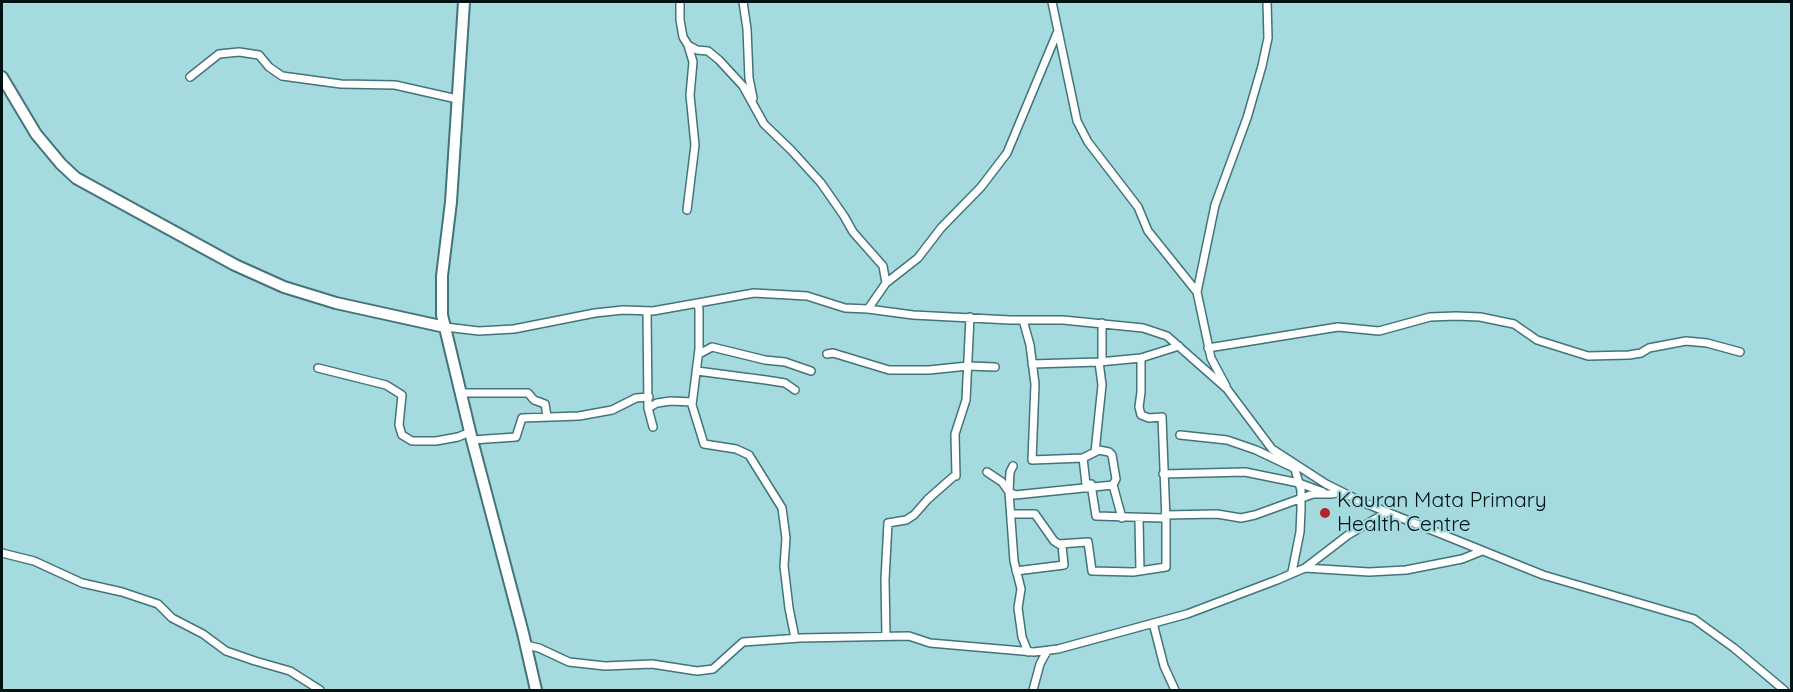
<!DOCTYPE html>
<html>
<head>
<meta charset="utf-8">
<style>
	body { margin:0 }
	#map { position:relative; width:1793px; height:692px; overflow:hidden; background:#a5dadf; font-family:Quicksand,sans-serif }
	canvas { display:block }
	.frame { position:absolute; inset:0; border:3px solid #011214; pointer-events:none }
</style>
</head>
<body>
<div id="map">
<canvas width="1793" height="692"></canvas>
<div class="frame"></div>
</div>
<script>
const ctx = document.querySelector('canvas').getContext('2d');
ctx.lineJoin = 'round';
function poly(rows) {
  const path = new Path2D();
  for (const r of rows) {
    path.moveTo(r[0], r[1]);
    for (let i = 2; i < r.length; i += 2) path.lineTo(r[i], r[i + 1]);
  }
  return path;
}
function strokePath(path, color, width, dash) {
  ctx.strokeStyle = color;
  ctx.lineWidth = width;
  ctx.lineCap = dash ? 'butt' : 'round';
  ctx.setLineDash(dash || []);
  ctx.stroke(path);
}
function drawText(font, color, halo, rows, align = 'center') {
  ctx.font = font + ' Quicksand,sans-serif';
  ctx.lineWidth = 4.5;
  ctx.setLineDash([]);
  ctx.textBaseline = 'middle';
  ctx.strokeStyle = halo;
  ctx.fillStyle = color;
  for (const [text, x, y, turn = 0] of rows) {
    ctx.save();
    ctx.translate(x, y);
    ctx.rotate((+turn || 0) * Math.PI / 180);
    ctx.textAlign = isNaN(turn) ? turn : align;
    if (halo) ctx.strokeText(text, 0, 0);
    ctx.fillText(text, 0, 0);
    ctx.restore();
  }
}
const street = poly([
	[680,2,680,20,683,37,688,45,697,50,708,51,719,60,743,86,764,124,791,150,821,183,844,216,853,232,883,266,886,283,868,309],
	[743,2,747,29,749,78,753,98],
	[1052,2,1077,121,1088,142,1138,207,1148,231,1197,292],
	[190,77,219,54,239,52,259,55,269,67,282,76,341,84,395,85,457,99],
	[687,210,695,145,690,95,693,62,688,45],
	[886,283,918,258,941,228,981,187,1007,153,1057,33],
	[697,303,699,309,699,349,692,405,704,444,736,449,749,455,782,508,786,538,784,566,789,608,795,638],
	[647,311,648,408,653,427],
	[1023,320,1030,345,1035,384,1032,460,1083,458,1086,484,1091,484,1096,516,1163,518,1166,520,1166,567,1133,572,1092,571,1088,542,1059,544],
	[445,327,479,331,514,329,595,313,623,310,653,311,754,293,807,296,845,308,868,309,913,315,1010,320,1063,320,1143,328,1167,336,1227,389,1272,449,1326,484,1362,502,1543,575,1694,619,1734,648,1784,690],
	[1208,348,1338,327,1379,331,1430,317,1456,316,1480,317,1514,324,1537,340,1588,356,1629,355,1641,353,1649,348,1686,341,1707,343,1740,352],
	[699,354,712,347,765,360,785,362,811,371],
	[827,354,833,353,889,370,929,370,968,366,995,367],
	[1102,362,1102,323],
	[1032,364,1099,362],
	[318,368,386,385,402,395,399,425,402,435,412,441,436,441,458,437,470,432],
	[697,371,766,380,785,383,795,390],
	[1226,386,1211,358,1197,292,1215,205,1247,118,1262,66,1268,38,1267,2],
	[461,393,528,393,534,400,545,404,547,416],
	[648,408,657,403,671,401,692,402],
	[1180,435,1227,440,1256,450,1294,468],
	[472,440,516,437,522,418,579,416,612,410,636,398,649,397],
	[1095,452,1102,385,1099,362,1141,358],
	[1013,466,1010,472,1009,492,1015,495,1113,485,1116,479,1112,455,1109,452,1099,450,1083,458],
	[987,472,1002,482,1009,492,1014,561,1021,589,1018,608,1022,637,1028,652],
	[1163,474,1245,472,1299,483,1323,492],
	[956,476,955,434,966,400,970,317],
	[1113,485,1122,518],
	[1011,514,1035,514,1054,541,1062,546,1064,565,1016,571],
	[1165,515,1217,514,1241,518,1255,515,1313,494,1332,494,1336,493,1338,490],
	[1139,519,1140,571],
	[1166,520,1162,417,1149,418,1141,415,1139,407,1141,392,1141,358,1179,346],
	[2,553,34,561,82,583,122,592,158,604,172,618,203,634,226,651,255,661,290,671,320,690],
	[1305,568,1348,535,1387,512],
	[1292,572,1300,532,1301,510,1301,490,1294,466],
	[1153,623,1164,666,1175,690],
	[886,636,885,580,888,523,906,520,914,515,928,499,953,477],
	[526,645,539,648,569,662,605,666,652,664,697,671,713,669,743,642,800,638,909,636,930,643,1034,652,1058,649,1187,614,1277,580,1305,568,1369,572,1406,570,1462,559,1482,551],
	[1033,690,1040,664,1047,651]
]);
const secondary = poly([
	[464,2,451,202,442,276,442,315,472,440,523,633,536,690],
	[2,77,36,134,61,164,76,178,96,189,235,265,284,287,336,303,445,327]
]);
const markers = [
	[1325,513,6,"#b3222c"]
];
const poiNames = [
	["Kauran Mata Primary",1337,501],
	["Health Centre",1337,525]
];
strokePath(street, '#427479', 10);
strokePath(secondary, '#427479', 14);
strokePath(street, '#fff', 7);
strokePath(secondary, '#fff', 10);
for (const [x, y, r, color] of markers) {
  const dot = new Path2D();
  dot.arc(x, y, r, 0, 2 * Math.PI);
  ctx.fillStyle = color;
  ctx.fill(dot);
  strokePath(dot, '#a5dadf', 2);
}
drawText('21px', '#011214', '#a5dadf', poiNames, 'left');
</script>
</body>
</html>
